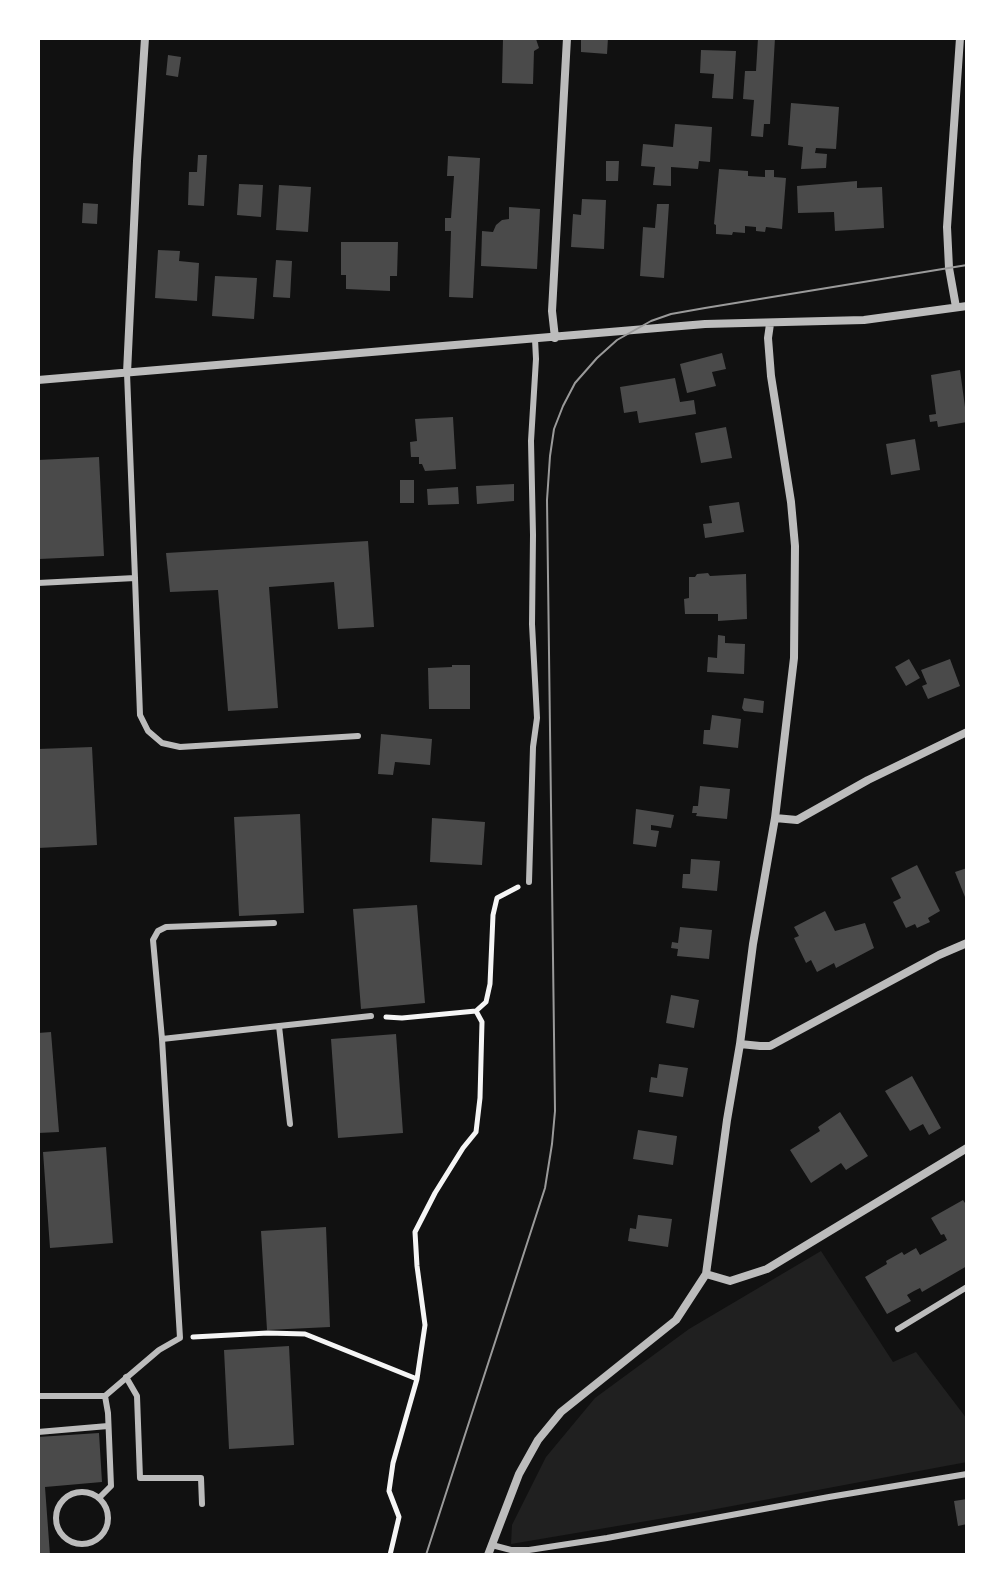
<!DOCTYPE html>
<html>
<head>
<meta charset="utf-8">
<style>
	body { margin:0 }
	#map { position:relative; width:1005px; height:1593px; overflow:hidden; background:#111; font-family:"Varela Round",sans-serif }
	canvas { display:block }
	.frame { position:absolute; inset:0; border:40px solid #fff; pointer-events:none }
</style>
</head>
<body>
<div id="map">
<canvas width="1005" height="1593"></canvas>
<div class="frame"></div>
</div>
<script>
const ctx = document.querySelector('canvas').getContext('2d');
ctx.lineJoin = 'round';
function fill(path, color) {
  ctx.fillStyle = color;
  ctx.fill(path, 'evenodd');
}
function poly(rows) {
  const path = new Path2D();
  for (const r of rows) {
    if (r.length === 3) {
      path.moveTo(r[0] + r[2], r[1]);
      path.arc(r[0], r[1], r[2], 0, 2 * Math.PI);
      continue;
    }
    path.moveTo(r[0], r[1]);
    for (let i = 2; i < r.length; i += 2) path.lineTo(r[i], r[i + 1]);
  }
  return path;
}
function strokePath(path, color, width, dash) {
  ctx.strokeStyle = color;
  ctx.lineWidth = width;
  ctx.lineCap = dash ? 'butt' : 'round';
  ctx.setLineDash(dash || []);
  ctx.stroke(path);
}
const green = poly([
	[821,1251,893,1362,916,1352,967,1419,967,1462,700,1512,511,1544,512,1525,546,1457,595,1398,689,1329]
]);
const building = poly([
	[503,38,536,39,539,48,534,51,533,84,502,83],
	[581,38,608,38,607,54,581,52],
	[758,38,775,38,770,124,764,124,763,137,751,136,754,100,743,99,745,71,756,71],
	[701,50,736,51,733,99,712,98,714,74,700,73],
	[168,55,181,57,178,77,166,75],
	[791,103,839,107,836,149,816,148,815,153,827,154,826,168,801,169,803,147,788,145],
	[675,124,712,127,710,162,699,161,698,169,671,167,671,186,653,185,655,167,641,166,643,144,673,147],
	[198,155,207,155,204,206,188,205,189,172,197,172],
	[448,156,480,158,473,298,449,297,451,231,445,231,445,218,451,218,454,176,447,176],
	[606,161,619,161,618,181,606,181],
	[719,169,748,171,748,176,765,177,765,170,774,170,774,177,786,178,782,229,766,227,765,232,756,231,756,227,745,226,745,233,733,232,732,235,716,234,716,225,714,224],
	[857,181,857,188,882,187,884,228,835,231,834,212,798,213,797,186],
	[239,184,263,185,261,217,237,215],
	[279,185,311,187,308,232,276,230],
	[582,199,606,200,604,249,571,247,573,214,581,215],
	[83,203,98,204,97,224,82,223],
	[657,204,669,204,664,278,640,276,643,227,655,228],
	[509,207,540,209,537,269,481,266,482,231,493,232,496,225,502,220,509,219],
	[341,242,398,242,397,276,390,276,390,291,346,289,346,275,341,275],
	[158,250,180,251,179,261,199,263,197,301,155,298],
	[276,260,292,261,290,298,273,297],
	[215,276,257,278,254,319,212,316],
	[722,353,726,369,712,372,716,386,687,393,680,364],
	[960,370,967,422,938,427,937,421,930,422,929,415,936,414,931,375],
	[675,378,680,402,694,400,696,414,639,423,637,411,624,413,620,387],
	[453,417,456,469,425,471,422,464,419,464,419,457,411,457,410,442,417,441,415,419],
	[726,427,732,458,701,463,695,433],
	[915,439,920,470,891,475,886,444],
	[99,457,104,556,39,559,38,460],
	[400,480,414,480,414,503,400,503],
	[514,484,514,501,477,504,476,486],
	[458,487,459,504,428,505,427,489],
	[739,502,744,532,705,538,703,524,712,523,709,506],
	[368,541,374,627,338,629,334,582,269,587,278,708,228,711,218,590,170,592,166,553],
	[708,573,710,576,746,574,747,619,718,621,718,614,685,614,684,599,689,598,689,577,695,577,697,574],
	[718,635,725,636,725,643,745,644,744,674,707,672,708,657,717,658],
	[909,659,920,678,906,686,895,667],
	[950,659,960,686,928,699,922,686,927,684,921,670],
	[452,665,470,665,470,709,429,709,428,668,452,667],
	[744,698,764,701,763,713,744,711,742,708],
	[712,715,741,719,738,748,703,744,704,730,710,730],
	[381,734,432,739,430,765,395,762,393,775,378,774],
	[92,747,97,845,38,848,38,749],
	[700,786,730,789,727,819,696,816,697,813,692,813,693,806,698,806],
	[636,809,674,815,671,828,651,825,651,830,659,831,656,847,633,844],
	[300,814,304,913,239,916,234,817],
	[432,818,485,822,482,865,430,862],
	[691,859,720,861,717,891,682,888,683,874,690,874],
	[917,865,940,911,928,918,930,922,917,928,915,924,906,928,893,902,901,898,891,878],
	[967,868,967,902,955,872],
	[417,905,425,1003,361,1009,353,909],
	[825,911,835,931,865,923,874,948,836,968,834,963,817,972,811,960,806,963,794,938,799,936,794,927],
	[680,927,712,930,709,959,677,956,678,949,671,948,672,942,678,943],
	[671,995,699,1000,694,1028,666,1023],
	[51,1032,59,1132,38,1133,38,1033],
	[396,1034,403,1133,338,1138,331,1039],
	[659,1064,688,1068,683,1097,649,1092,651,1077,657,1078],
	[912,1076,941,1128,929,1135,923,1124,910,1131,885,1091],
	[840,1112,868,1156,846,1170,841,1163,811,1183,790,1150,820,1131,818,1127],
	[638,1130,677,1136,673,1165,633,1159],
	[106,1147,113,1243,50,1248,43,1152],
	[963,1200,967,1206,967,1266,922,1292,920,1288,914,1291,907,1295,911,1301,887,1314,865,1277,887,1264,886,1261,902,1252,904,1255,916,1248,920,1255,947,1240,944,1234,941,1235,931,1218],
	[638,1215,672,1219,668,1247,628,1241,630,1228,636,1229],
	[326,1227,330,1327,267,1330,261,1231],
	[289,1346,294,1445,229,1449,224,1350],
	[99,1433,102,1482,45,1487,50,1555,38,1555,38,1437],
	[967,1499,967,1524,958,1526,954,1501]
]);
const path = poly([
	[476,1011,486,1002,490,984,493,915,497,898,518,887],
	[386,1017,402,1018,476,1011,482,1022,480,1098,476,1132,463,1148,435,1193,415,1232,417,1266,425,1325,417,1379],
	[193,1337,268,1333,305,1334,417,1379,393,1463,389,1491,399,1517,390,1555]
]);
const service = poly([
	[135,578,140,715,148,731,162,743,180,747,358,736],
	[38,583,135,578,127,373],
	[529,882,533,747,537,718,532,624,533,535,531,441,536,359,535,339],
	[279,1026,371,1016],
	[162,1039,279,1026,290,1124],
	[898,1329,967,1287],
	[126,1377,137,1396,140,1478,201,1478,202,1504],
	[38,1396,105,1396,159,1350,180,1338,162,1039,153,940,158,931,166,927,274,923],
	[38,1432,108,1426],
	[82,1518,26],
	[99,1498,111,1486,108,1413,105,1396],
	[492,1545,511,1550,529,1550,607,1538,829,1497,967,1474]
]);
const minor = poly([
	[956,307,949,268,947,227,960,38],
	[555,338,552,311,567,38],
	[127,373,137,161,145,38],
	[38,380,705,324,864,320,967,306],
	[775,818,797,820,868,780,967,732],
	[740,1044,760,1046,770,1046,939,955,967,943],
	[706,1274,730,1281,767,1269,967,1148],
	[488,1555,519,1474,538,1440,561,1412,676,1320,706,1274,727,1120,740,1044,753,944,775,818,794,658,795,546,791,502,771,376,768,338,770,324]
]);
const tram = poly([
	[426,1555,545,1188,552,1144,555,1111,547,500,550,456,554,429,563,406,575,383,597,358,617,340,651,321,671,314,705,308,967,265]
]);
fill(green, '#202020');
fill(building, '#4a4a4a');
strokePath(path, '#f5f5f5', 5);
strokePath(service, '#bcbcbc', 6);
strokePath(minor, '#bcbcbc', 8);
strokePath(tram, '#9a9a9a', 2);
</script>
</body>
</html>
